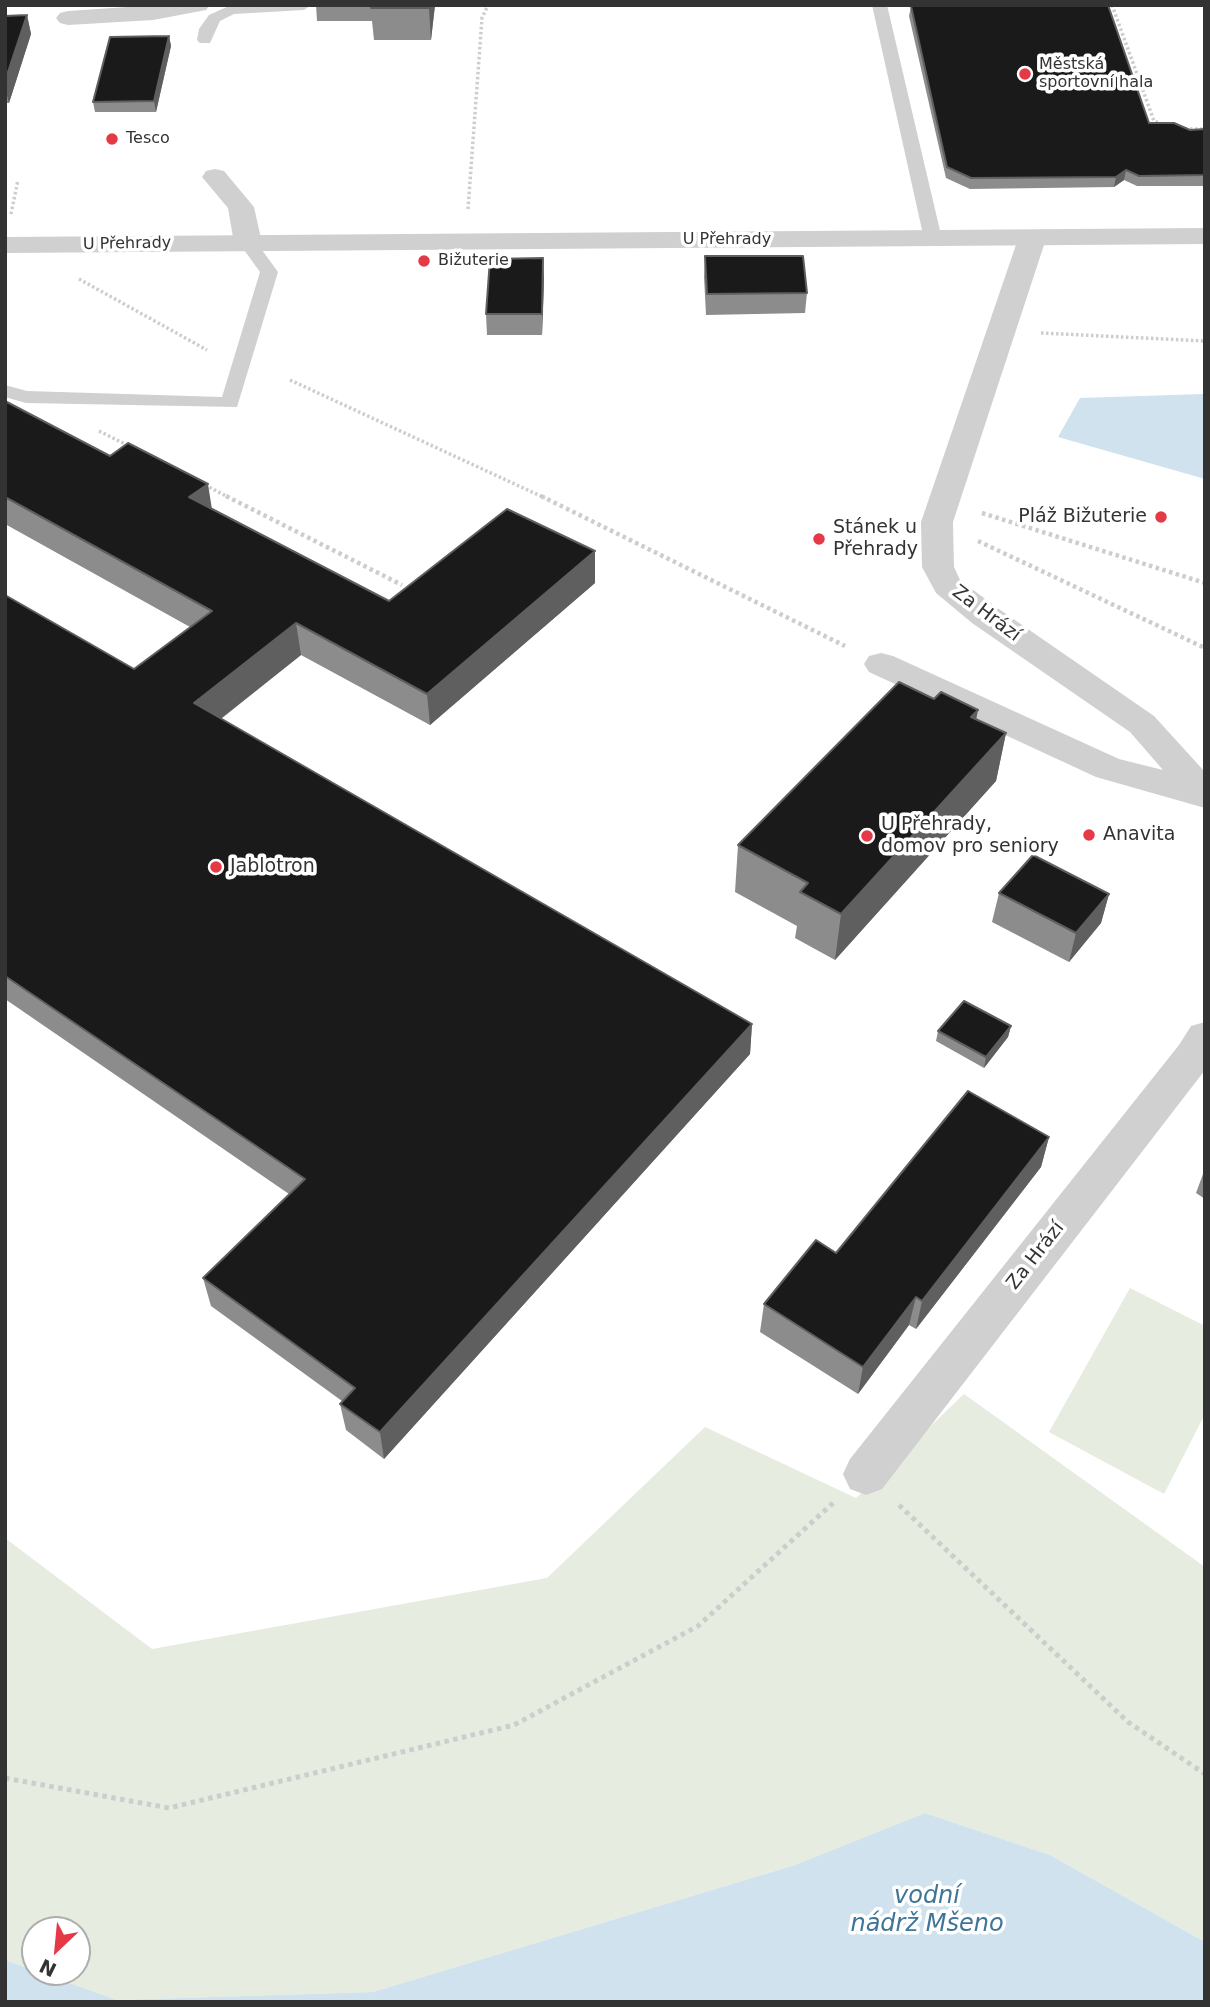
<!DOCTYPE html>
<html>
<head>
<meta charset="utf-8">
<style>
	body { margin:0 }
	#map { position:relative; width:1210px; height:2007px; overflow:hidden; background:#fff; font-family:"DejaVu Sans",sans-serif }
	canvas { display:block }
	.frame { position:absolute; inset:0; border:7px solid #333; pointer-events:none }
	.north { position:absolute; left:21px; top:1916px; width:70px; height:70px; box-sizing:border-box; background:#fff; border:2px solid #adadad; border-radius:50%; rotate:206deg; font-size:19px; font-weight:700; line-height:28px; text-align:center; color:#333 }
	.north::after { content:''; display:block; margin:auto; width:24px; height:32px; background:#e63946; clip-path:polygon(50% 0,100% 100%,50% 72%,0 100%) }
</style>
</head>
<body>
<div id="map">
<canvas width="1210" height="2007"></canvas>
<div class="frame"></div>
<div class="north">N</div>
</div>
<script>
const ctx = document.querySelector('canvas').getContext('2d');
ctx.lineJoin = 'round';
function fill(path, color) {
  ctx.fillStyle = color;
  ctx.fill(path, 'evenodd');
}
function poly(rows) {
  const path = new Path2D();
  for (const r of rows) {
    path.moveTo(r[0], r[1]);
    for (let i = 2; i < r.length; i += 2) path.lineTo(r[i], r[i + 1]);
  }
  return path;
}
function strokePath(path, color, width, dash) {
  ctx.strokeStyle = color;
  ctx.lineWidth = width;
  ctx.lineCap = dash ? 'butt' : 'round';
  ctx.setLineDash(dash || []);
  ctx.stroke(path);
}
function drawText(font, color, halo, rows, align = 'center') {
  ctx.font = font + ' "DejaVu Sans",sans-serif';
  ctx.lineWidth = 7;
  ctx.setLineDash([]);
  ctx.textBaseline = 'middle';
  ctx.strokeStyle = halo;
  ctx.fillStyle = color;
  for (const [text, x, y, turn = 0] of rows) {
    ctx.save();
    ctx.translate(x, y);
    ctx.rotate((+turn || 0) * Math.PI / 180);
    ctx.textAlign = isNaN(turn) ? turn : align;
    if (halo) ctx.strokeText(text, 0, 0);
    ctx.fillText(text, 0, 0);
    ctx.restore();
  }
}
const green = poly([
	[1130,1288,1205,1326,1205,1414,1164,1494,1049,1432],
	[964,1394,1205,1567,1205,1942,1050,1855,925,1813,795,1865,373,1992,117,2000,38,1972,77,1972,77,1930,35,1930,35,1971,5,1960,5,1538,152,1649,547,1578,705,1427,856,1498]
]);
const water = poly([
	[1205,394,1205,479,1058,437,1080,398],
	[925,1813,1050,1855,1205,1942,1205,2002,5,2002,5,1960,117,2000,373,1992,795,1865]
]);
const pathFar2 = poly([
	[1112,5,1154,121,1162,124],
	[1185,129,1205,129],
	[468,209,482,18,488,5],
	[11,214,18,180],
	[79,279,207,350],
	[1041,333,1205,341],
	[290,380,545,498],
	[99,431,129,446],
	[205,485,230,498]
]);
const pathFar1 = poly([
	[226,496,402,585],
	[541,496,845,646],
	[982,513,1205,583],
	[978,541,1205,648]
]);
const path = poly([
	[899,1505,1128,1722,1205,1774],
	[5,1778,169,1808,514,1725,698,1626,833,1503]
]);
const service = poly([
	[231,5,311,5,304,10,234,14,220,21,210,43,200,43,197,40,199,29,209,15,231,5],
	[872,5,887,5,942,239,939,243,933,244,924,239,872,5],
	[248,238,254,239,278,272,237,407,26,403,5,397,5,385,27,391,222,397,260,272,239,243,248,238]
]);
const minor = poly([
	[157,5,210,5,206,10,153,20,68,25,60,23,56,18,60,13,68,11,157,5],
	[215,169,224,171,254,207,262,243,258,249,248,251,238,249,234,243,228,208,202,177,206,171,215,169],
	[1032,231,1042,233,1046,239,953,522,954,567,960,580,996,607,1154,716,1205,772,1205,808,1096,777,869,672,864,664,869,656,881,653,893,656,1119,759,1163,770,1130,732,972,623,936,593,922,567,921,522,1018,239,1022,233,1032,231],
	[1205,1022,1205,1070,882,1489,866,1495,850,1489,843,1474,850,1459,1179,1045,1191,1026,1205,1022]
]);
const tertiary = poly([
	[1205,228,1205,244,5,253,5,237,1205,228]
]);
const wall = poly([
	[316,5,435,5,431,40,374,40,372,21,317,21],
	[911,6,1149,123,1190,130,1205,129,1205,186,1137,186,1124,180,1114,187,970,189,946,178,909,16],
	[27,15,31,34,9,103,5,103,5,16],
	[169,36,171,46,156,112,95,112,93,102],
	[705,256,807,293,805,313,706,315,704,277],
	[544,278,542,335,487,335,486,314],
	[5,401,389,601,595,551,595,583,430,725,301,655,221,719,752,1024,750,1054,384,1459,346,1430,340,1404,342,1401,211,1306,203,1278,289,1194,5,999,5,595,134,669,190,627,5,524],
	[976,719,1006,733,996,781,835,960,795,938,797,926,735,892,738,845],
	[999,893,1109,894,1101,923,1069,962,992,922],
	[1011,1026,1008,1037,984,1068,936,1041,938,1031],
	[1049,1137,1041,1167,916,1329,909,1325,858,1394,760,1332,764,1304,836,1253],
	[1203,1174,1205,1175,1205,1199,1196,1193]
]);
const shadedWall = poly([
	[429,5,435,5,431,40,429,8],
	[27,15,31,34,9,103,5,87,5,81],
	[169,36,171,46,156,112,154,101],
	[1126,170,1124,180,1114,187,1116,177],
	[543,258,544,278,542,335,542,314],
	[208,484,213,516,189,497],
	[595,551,595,583,430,725,427,694],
	[296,623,301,655,200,735,194,703],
	[978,710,969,757,971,717],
	[1006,733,996,781,835,960,841,914],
	[1109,894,1101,923,1069,962,1076,933],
	[752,1024,750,1054,384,1459,380,1432],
	[1011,1026,1008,1037,984,1068,986,1057],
	[1049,1137,1041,1167,916,1329,922,1301],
	[916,1297,909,1325,858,1394,863,1367]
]);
const building = poly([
	[372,5,429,5,429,8,371,8,372,5],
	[911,5,1108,5,1149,123,1174,123,1190,130,1205,129,1205,175,1139,176,1126,170,1116,177,971,178,947,167,911,6,911,5],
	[27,15,5,81,5,16,27,15],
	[169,36,154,101,93,102,110,37,169,36],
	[705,256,803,256,807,293,707,294,705,256],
	[543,258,542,314,486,314,490,259,543,258],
	[5,401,110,456,128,443,208,484,189,497,389,601,507,509,595,551,427,694,296,623,194,703,752,1024,380,1432,340,1404,355,1388,203,1278,305,1179,5,976,5,595,134,669,212,611,5,497,5,401],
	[899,682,934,699,941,692,978,710,971,717,1006,733,841,914,800,892,808,883,738,845,899,682],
	[1033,855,1109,894,1076,933,999,893,1033,855],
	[964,1001,1011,1026,986,1057,938,1031,964,1001],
	[968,1091,1049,1137,922,1301,916,1297,863,1367,764,1304,816,1240,836,1253,968,1091]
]);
const markers = [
	[1025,74,7,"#e63946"],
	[112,139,7,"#e63946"],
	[424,261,7,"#e63946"],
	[1161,517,7,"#e63946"],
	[819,539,7,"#e63946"],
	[1089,835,7,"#e63946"],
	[867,836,7,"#e63946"],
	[216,867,7,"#e63946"]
];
const farPoinames = [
	["Městská",1039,65],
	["sportovní hala",1039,83],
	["Tesco",126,139],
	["Bižuterie",438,261]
];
const farStreetnames = [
	["U Přehrady",727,240],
	["U Přehrady",127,244,-1]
];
const poiNames = [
	["Pláž Bižuterie",1147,517,"right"],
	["Stánek u",833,528],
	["Přehrady",833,550],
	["U Přehrady,",881,825],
	["domov pro seniory",881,847],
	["Anavita",1103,835],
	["Jablotron",230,867]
];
const streetNames = [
	["Za Hrází",986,614,37],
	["Za Hrází",1036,1256,-52]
];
const nearWaternames = [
	["vodní",927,1897],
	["nádrž Mšeno",927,1925]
];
fill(green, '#e6ecdf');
fill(water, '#cfe2ee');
strokePath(pathFar2, '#cdcdcd', 3.5, [2.5, 2.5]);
strokePath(pathFar1, '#cdcdcd', 4.5, [3.5, 3.5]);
strokePath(path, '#cdcdcd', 5, [4.5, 4.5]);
fill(service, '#d0d0d0');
fill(minor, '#d0d0d0');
fill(tertiary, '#d0d0d0');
fill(wall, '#8c8c8c');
fill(shadedWall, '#5f5f5f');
fill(building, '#1a1a1a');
strokePath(building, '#5f5f5f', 2);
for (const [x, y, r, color] of markers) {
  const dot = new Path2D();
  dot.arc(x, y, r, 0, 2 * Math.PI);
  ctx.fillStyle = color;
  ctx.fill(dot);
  strokePath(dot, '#fff', 2.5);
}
drawText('16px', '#333', '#fff', farPoinames, 'left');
drawText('16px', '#333', '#fff', farStreetnames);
drawText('19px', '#333', '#fff', poiNames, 'left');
drawText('19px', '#333', '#fff', streetNames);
drawText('italic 24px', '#3f7597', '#fff', nearWaternames);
</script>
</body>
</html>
